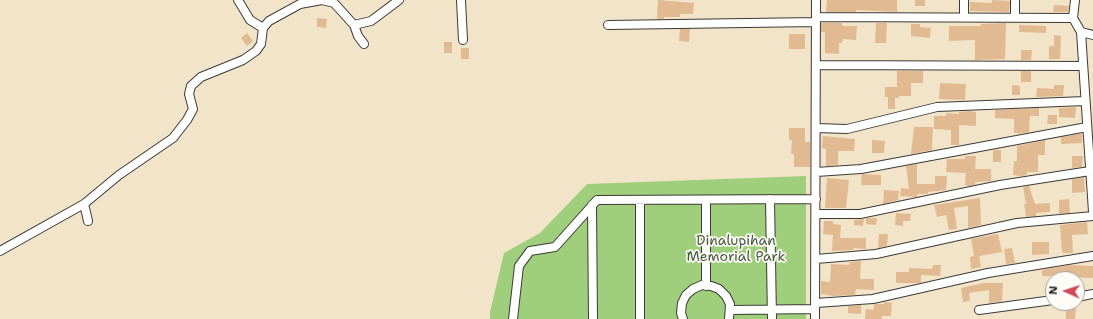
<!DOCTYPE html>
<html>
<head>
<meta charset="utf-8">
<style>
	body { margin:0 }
	#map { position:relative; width:1093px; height:319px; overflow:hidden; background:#f2e4c8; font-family:"Shantell Sans",sans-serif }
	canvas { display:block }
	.north { position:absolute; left:1045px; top:271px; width:40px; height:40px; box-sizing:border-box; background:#fdfcf7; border:1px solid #a3a29f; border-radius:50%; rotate:273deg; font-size:11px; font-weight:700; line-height:16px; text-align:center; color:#1c1c1c }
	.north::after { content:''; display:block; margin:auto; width:14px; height:18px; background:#d1495b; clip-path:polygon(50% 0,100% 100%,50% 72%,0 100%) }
</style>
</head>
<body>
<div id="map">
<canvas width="1093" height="319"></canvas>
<div class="north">N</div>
</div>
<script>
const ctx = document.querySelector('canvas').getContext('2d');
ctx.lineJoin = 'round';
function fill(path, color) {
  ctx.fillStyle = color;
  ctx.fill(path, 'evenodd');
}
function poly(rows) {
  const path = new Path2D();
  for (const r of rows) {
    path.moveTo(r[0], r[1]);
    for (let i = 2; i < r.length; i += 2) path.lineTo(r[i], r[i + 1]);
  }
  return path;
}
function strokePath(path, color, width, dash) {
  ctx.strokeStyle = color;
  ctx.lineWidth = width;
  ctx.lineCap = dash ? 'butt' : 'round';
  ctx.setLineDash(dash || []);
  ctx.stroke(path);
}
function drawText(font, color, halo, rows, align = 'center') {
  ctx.font = font + ' "Shantell Sans",sans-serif';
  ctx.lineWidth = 3.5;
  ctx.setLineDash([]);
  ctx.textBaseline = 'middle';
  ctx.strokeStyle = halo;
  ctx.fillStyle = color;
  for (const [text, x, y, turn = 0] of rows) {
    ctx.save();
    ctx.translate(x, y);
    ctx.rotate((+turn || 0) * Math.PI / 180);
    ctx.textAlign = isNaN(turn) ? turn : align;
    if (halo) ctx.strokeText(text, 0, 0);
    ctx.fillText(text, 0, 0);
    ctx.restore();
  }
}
const green = poly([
	[806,176,806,319,490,319,490,312,504,253,540,233,587,184]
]);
const building = poly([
	[658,0,694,3,693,14,680,14,680,17,664,17,664,19,657,19],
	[827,0,897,0,897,12,856,10,856,12,826,12],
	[915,0,925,0,925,6,915,6],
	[992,0,1010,1,1009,12,970,11,970,2,992,3],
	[1054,5,1069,6,1068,12,1053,12],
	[317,18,327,19,326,28,317,27],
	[821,23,842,23,842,26,857,26,856,40,843,39,842,43,839,43,839,54,825,53,825,32,821,32],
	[876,23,887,23,886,43,875,43],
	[1006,23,1005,59,975,60,975,40,949,41,949,26,981,26,981,24],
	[911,24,920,24,920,27,931,28,930,38,911,36],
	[1019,25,1046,26,1046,33,1019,32],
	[680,29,690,29,689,42,679,41],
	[247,33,253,41,247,46,241,38],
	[789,34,805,34,805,49,789,49],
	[1054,35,1061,36,1060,59,1049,59,1049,46,1054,46],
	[444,42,452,42,452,53,444,53],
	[461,48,469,48,469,59,461,59],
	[1021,50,1032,50,1031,60,1021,60],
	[897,71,923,71,923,83,911,83,911,96,899,96,899,98,895,98,895,109,888,109,888,97,885,97,885,87,897,87],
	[1021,71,1031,71,1031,82,1021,82],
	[940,83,966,84,965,100,939,99],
	[1012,85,1020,86,1020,95,1012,95],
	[1054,85,1064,85,1063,96,1036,97,1037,88,1054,89],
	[1076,107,1075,118,1059,117,1059,108],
	[1039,108,1039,116,1030,116,1029,132,1017,134,1018,133,1014,133,1014,119,995,118,995,110],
	[969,111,976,112,976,126,959,125,959,145,951,145,951,130,934,129,934,116,946,116,946,113,959,114,959,112],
	[1048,115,1057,115,1057,124,1047,124],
	[914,127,933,127,932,150,911,154],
	[789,128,805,128,805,142,810,142,810,167,794,167,794,154,791,154,792,140,789,140],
	[1080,134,1082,134,1082,143,1061,144,1061,137],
	[823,136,855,139,854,151,838,151,838,165,826,166,826,149,822,148],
	[872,140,885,141,884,153,872,153],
	[1045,140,1045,155,1038,155,1038,172,1027,172,1027,175,1021,176,1013,175,1014,161,1017,161,1017,146],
	[993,150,1001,150,1001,162,993,162],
	[965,156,976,156,975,169,991,169,991,181,975,182,975,185,968,186,965,185,966,173,946,172,947,159,965,159],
	[1072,156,1083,156,1082,167,1072,168],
	[917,164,917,184,935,184,935,176,947,176,946,190,928,192,928,194,917,194,917,197,915,197,900,196,901,188,909,189,906,166],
	[862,174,881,175,881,185,861,185],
	[1084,177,1085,192,1072,193,1072,179],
	[827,178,849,180,846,208,825,208],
	[1029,186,1035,204,1050,203,1050,212,1036,213,1036,216,1026,217,1024,204,1026,204,1023,187],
	[884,190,899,191,898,200,883,204],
	[980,198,981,225,968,228,968,206,954,208,957,229,949,230,946,215,937,217,934,205],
	[1069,199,1070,213,1059,214,1059,200],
	[896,213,911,214,910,221,903,221,903,226,895,225],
	[866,218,877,218,876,225,866,224],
	[864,219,863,226,854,225,854,220],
	[824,221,833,221,833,224,841,225,840,238,866,238,866,249,854,248,853,250,832,251,833,235,823,234],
	[1087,222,1088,234,1072,235,1073,253,1062,253,1060,225],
	[879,234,888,234,887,246,878,248],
	[998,234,1002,252,979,256,981,267,971,269,970,257,974,256,971,239],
	[1032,242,1049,242,1049,254,1032,255],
	[1012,248,1015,263,1006,264,1004,249],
	[861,261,860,279,874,279,874,290,856,289,855,295,833,296,821,294,821,281,830,282,831,264,849,265,850,262],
	[933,265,941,265,940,276,921,275,921,283,896,283,896,272,909,272,909,268,932,269],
	[1069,265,1093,266,1093,278,1042,276,1042,270],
	[984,283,1003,283,1002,301,989,303,989,290,969,293,970,301,963,302,961,288],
	[884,302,892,303,891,316,882,316,882,319,865,319,866,309,874,310,874,304,884,304],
	[861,305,861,314,848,313,848,306],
	[1066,307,1076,307,1075,319,1066,319]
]);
const minor = poly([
	[238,0,250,20,263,28],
	[461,0,463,40],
	[964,0,964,17],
	[1075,0,1073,18,1081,32,1093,212],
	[816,17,1073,18],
	[1015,18,1015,0],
	[354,25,358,36,364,44],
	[608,25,816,22],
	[1081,32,1093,35],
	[816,65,1083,66],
	[816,128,847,129,937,107,1085,101],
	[816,172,861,169,1087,127],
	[770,199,772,319],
	[640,200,640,319],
	[706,200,706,286],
	[84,204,88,221],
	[592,205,593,319],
	[816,214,860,214,1000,185,1090,171],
	[0,251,84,204,119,175,173,138,187,120,193,109,189,94,191,86,201,77,243,60,256,51,261,44,263,28,269,21,300,4,322,0,334,3,354,25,371,21,399,0],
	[816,259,876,254,1017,223,1093,216],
	[1077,297,1093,294],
	[816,303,873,299,988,273,1093,256],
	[730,310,815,309],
	[979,310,1053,300],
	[513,319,519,266,530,251,555,247,597,200,816,199],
	[683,319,681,313,682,303,686,295,693,289,702,285,711,286,719,289,726,296,730,304,729,319],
	[815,319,816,0]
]);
const parkNames = [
	["Dinalupihan",736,241],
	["Memorial Park",736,257]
];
fill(green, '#9fce7c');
fill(building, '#e2ba91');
strokePath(minor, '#3c3a36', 10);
strokePath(minor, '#fff', 8);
drawText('14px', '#4a5a3e', '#fdfcf7', parkNames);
</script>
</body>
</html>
